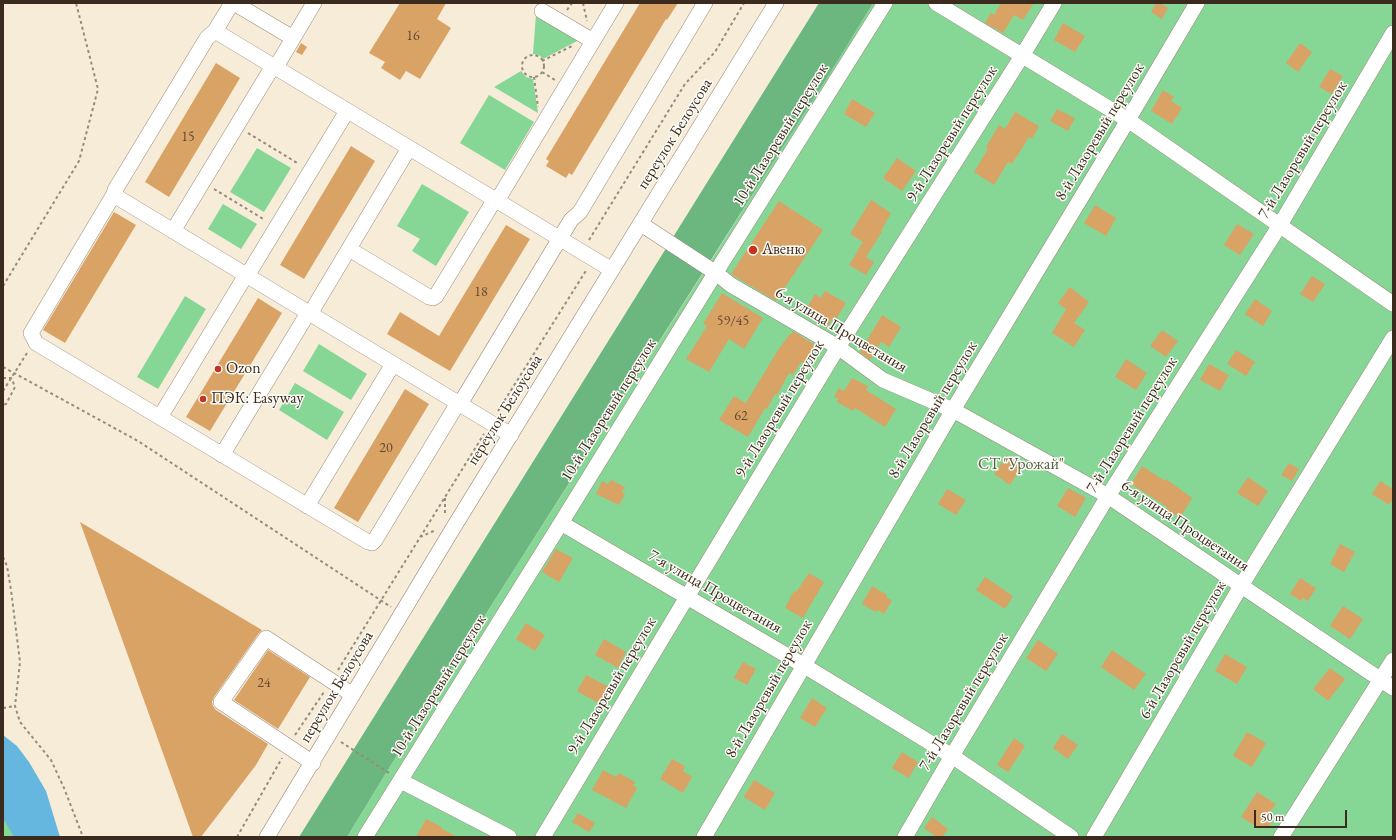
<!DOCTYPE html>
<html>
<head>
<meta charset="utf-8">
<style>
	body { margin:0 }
	#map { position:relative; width:1396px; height:840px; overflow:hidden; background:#f6ecd8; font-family:"EB Garamond",serif }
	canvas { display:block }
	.frame { position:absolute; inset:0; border:4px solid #3b2a1e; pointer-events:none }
	.scale { position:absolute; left:1254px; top:810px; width:93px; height:18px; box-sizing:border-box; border:2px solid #3b2a1e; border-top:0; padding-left:5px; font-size:12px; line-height:14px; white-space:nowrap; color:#3b2a1e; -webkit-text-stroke:3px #fdfcf7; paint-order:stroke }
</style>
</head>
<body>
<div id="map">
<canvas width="1396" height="840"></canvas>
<div class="frame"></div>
<div class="scale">50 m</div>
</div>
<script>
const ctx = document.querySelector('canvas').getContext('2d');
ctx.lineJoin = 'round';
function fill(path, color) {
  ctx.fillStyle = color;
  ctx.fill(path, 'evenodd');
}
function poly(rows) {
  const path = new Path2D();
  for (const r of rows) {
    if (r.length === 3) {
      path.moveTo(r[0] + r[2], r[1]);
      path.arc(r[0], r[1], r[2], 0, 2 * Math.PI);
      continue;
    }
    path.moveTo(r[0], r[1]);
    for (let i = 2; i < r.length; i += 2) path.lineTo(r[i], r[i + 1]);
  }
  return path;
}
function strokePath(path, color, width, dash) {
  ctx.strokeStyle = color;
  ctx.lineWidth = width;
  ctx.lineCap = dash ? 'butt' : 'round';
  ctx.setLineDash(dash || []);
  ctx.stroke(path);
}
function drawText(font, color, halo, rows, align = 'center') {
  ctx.font = font + ' "EB Garamond",serif';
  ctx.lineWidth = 3;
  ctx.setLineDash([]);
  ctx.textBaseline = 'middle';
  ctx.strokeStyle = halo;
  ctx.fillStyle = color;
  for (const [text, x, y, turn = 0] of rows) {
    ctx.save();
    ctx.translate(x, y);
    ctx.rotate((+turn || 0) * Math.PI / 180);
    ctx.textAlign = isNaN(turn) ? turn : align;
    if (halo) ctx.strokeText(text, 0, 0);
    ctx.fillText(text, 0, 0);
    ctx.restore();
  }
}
const green = poly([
	[873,3,1393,3,1393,837,347,837,416,724,726,237],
	[536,14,579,40,543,59,539,55,533,54],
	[521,71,526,77,533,79,538,113,494,87],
	[489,95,534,122,505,170,460,143],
	[257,148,291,168,264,212,230,192],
	[422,184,469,212,436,266,412,251,420,239,397,226],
	[223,204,257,224,241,249,208,229],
	[185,296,206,309,158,389,137,377],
	[319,344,367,374,351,400,303,371],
	[295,383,344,412,327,440,279,410],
	[3,818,5,819,14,837,3,837]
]);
const forest = poly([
	[819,3,873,3,838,60,416,724,347,837,299,837]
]);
const water = poly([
	[3,735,17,746,29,762,46,791,60,837,14,837,3,818]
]);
const building = poly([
	[400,3,446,3,437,19,451,28,420,79,406,71,400,80,381,68,385,62,369,53],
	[640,3,678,3,667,20,666,19,572,175,569,173,566,178,546,166,549,161,546,159],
	[1001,3,1034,3,1023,20,1014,15,1003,33,985,23,991,13,994,15],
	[1156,3,1160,3,1168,8,1162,19,1151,12],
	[1063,23,1085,36,1075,52,1054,40],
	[301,43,307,47,302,55,296,52],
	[1300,43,1312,52,1298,72,1286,63],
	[216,63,240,78,169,197,145,182],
	[1330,69,1343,76,1332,94,1319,87],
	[1163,90,1174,97,1171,101,1182,108,1172,124,1151,111],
	[852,99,875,113,866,127,844,114],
	[1057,109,1075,118,1068,131,1050,121],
	[1015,112,1039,126,1032,139,1029,137,1012,164,1008,162,994,185,974,172,988,149,986,147,999,125,1005,129],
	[351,146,375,161,304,279,280,265],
	[897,158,916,171,902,191,883,178],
	[871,200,891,213,881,231,882,232,866,257,874,262,866,275,849,265,863,242,850,234],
	[779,201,823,230,776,301,731,274],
	[1095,205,1116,218,1106,236,1084,223],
	[114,212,136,225,65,343,43,330],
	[1237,224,1254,234,1240,255,1224,245],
	[506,225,530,239,450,371,387,334,400,312,439,336],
	[1312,276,1325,284,1313,302,1300,294],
	[1070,287,1089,302,1074,323,1085,330,1074,347,1052,333,1066,309,1058,303],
	[825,291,846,303,835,321,832,319,827,328,803,314,815,294,821,298],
	[722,293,763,318,744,349,729,339,709,372,686,359,707,326,703,324],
	[258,298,282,313,210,431,186,417],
	[1255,299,1272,311,1263,326,1245,314],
	[882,315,901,327,889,347,881,342,870,360,860,352],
	[1162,330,1178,341,1166,357,1150,346],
	[793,331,815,345,804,363,801,362,793,375,789,373,777,395,775,394,767,409,765,408,748,437,719,420,734,396,746,403,778,350,790,334,791,335],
	[1236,350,1255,362,1246,376,1227,364],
	[1126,359,1147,373,1136,390,1115,377],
	[1209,364,1229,375,1220,391,1200,380],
	[852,378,868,386,866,390,896,409,885,427,855,408,853,411,837,402,839,399,834,397,839,388,844,391],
	[405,389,429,404,358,522,334,508],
	[1007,455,1023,465,1010,485,994,474],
	[1289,463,1299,469,1292,481,1281,475],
	[1142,466,1165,481,1166,479,1192,498,1180,518,1166,509,1167,507,1131,484],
	[1248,477,1268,491,1258,506,1237,493],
	[611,480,625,487,622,492,625,494,619,505,596,494,602,481,608,484],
	[1380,481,1393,489,1393,499,1389,505,1372,494],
	[1068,488,1086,498,1075,517,1057,506],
	[947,489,966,500,956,515,938,504],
	[80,522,262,630,259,633,214,697,212,702,213,706,216,710,268,744,256,765,201,837,193,837],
	[1340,544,1355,552,1344,572,1330,564],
	[556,549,573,558,559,582,542,572],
	[809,573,824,582,803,618,785,608,794,591,796,592],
	[985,577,1013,596,1005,609,976,590],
	[1300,578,1316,588,1308,601,1303,598,1301,601,1290,594],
	[872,586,887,595,886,597,892,601,884,614,878,610,876,612,862,604],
	[1343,606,1363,619,1350,639,1330,626],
	[526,623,545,635,535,651,516,639],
	[604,639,626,652,618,668,595,655],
	[1038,640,1058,654,1046,671,1026,658],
	[268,650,310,677,278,729,234,700],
	[1112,650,1146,674,1134,690,1101,667],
	[1225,654,1247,667,1237,684,1215,671],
	[743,662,756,669,747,685,734,678],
	[1330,668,1345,679,1328,701,1313,689],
	[586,675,609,687,600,704,577,691],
	[812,698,827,708,815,727,800,718],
	[1247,732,1266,743,1252,767,1233,756],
	[1062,734,1078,745,1068,759,1053,748],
	[1014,738,1025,746,1008,772,997,765],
	[902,752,918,762,909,778,892,768],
	[672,759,685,766,683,771,692,777,683,793,660,779],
	[603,770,616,777,619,773,635,782,633,785,637,788,626,808,592,790],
	[754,780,775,793,765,810,744,797],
	[1257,792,1276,804,1268,815,1274,819,1267,829,1262,826,1260,829,1241,817],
	[578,813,595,823,589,832,572,822],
	[932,817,948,829,942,837,937,837,924,828],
	[426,819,442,827,441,828,457,837,416,837]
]);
const path = poly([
	[583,3,587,21],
	[567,10,572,3],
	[533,66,11],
	[542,61,574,45],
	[542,72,555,80],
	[534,77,538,107],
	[248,133,299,164],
	[214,189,265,220],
	[589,240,685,84,715,52,744,3],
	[3,286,79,161,98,89,76,3],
	[3,367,138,441,391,607],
	[3,378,11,378,13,382,15,387,6,404,3,405],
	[3,391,27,353],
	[498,411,587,269],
	[445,498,445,514],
	[420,537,436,530],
	[3,557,7,566,11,590,20,662,15,706,20,722,51,760,64,788,83,837],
	[338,670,484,434],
	[3,708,15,706],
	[295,735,324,692],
	[341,742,389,773],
	[237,837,282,758]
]);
const minor = poly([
	[232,3,215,31,612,270],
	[234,3,293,38],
	[936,3,1128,120,1393,304],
	[542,11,593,41],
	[215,31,207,38,115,190,114,194,117,197,511,435],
	[276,67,314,3],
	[114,194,31,333,36,343,368,542,372,543,375,540,458,403],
	[497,201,616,3],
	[641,224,716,273,731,285,838,347,883,380,953,410,1108,496,1393,688],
	[173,231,273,66],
	[349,249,429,297,433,298,436,296,495,199],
	[247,276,347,111],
	[310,314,409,148],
	[460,404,571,220,580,212,705,3],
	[160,417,246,275],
	[222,455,308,313],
	[307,506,393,364],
	[561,523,803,665,952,756,1071,837],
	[313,763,221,702,266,638,353,695],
	[401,781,509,837],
	[267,837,452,530,776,3],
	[365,837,561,523,711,280,885,3],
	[543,837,687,597,838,347,1022,56,1054,3],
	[704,837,953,410,1128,120,1197,3],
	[905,837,952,756,1108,496,1280,225,1393,33],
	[1094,837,1241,586,1393,338],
	[1281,837,1393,660]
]);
const markers = [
	[753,250,5,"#c8321e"],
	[218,369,4,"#c8321e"],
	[203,399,4,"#c8321e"]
];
const numberNames = [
	["16",413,36],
	["15",188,137],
	["18",481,292],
	["59/45",733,321],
	["62",741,416],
	["20",386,448],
	["24",264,683]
];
const streetNames = [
	["8-й Лазоревый переулок",1100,132,-59],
	["переулок Белоусова",675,134,-58],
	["9-й Лазоревый переулок",952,134,-58],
	["10-й Лазоревый переулок",781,135,-58],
	["7-й Лазоревый переулок",1303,150,-59],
	["6-я улица Процветания",841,330,31],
	["9-й Лазоревый переулок",780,409,-59],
	["переулок Белоусова",505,410,-58],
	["10-й Лазоревый переулок",609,410,-58],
	["8-й Лазоревый переулок",933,410,-59],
	["7-й Лазоревый переулок",1132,425,-58],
	["6-я улица Процветания",1185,526,34],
	["7-я улица Процветания",715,592,30],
	["6-й Лазоревый переулок",1183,650,-60],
	["10-й Лазоревый переулок",439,686,-58],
	["9-й Лазоревый переулок",612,686,-59],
	["переулок Белоусова",337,687,-59],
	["8-й Лазоревый переулок",769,689,-60],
	["7-й Лазоревый переулок",964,702,-59]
];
const poiNames = [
	["Авеню",762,250],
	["Ozon",226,369],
	["ПЭК: Easyway",211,399]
];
const parkNames = [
	["СТ \"Урожай\"",1021,465]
];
fill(green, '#86d696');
fill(forest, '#6cb77f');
fill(water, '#65b7e0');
fill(building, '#daa366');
strokePath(minor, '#988b7b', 16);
strokePath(path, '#988b7b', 2, [3, 3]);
strokePath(minor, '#fff', 15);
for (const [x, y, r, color] of markers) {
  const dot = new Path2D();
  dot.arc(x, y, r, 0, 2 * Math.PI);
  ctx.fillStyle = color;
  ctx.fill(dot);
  strokePath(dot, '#fdfcf7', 1.5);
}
drawText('14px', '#634830', null, numberNames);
drawText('16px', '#3b2a1e', '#fdfcf7', streetNames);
drawText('16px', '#3b2a1e', '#fdfcf7', poiNames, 'left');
drawText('16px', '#525e42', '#fdfcf7', parkNames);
</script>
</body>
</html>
